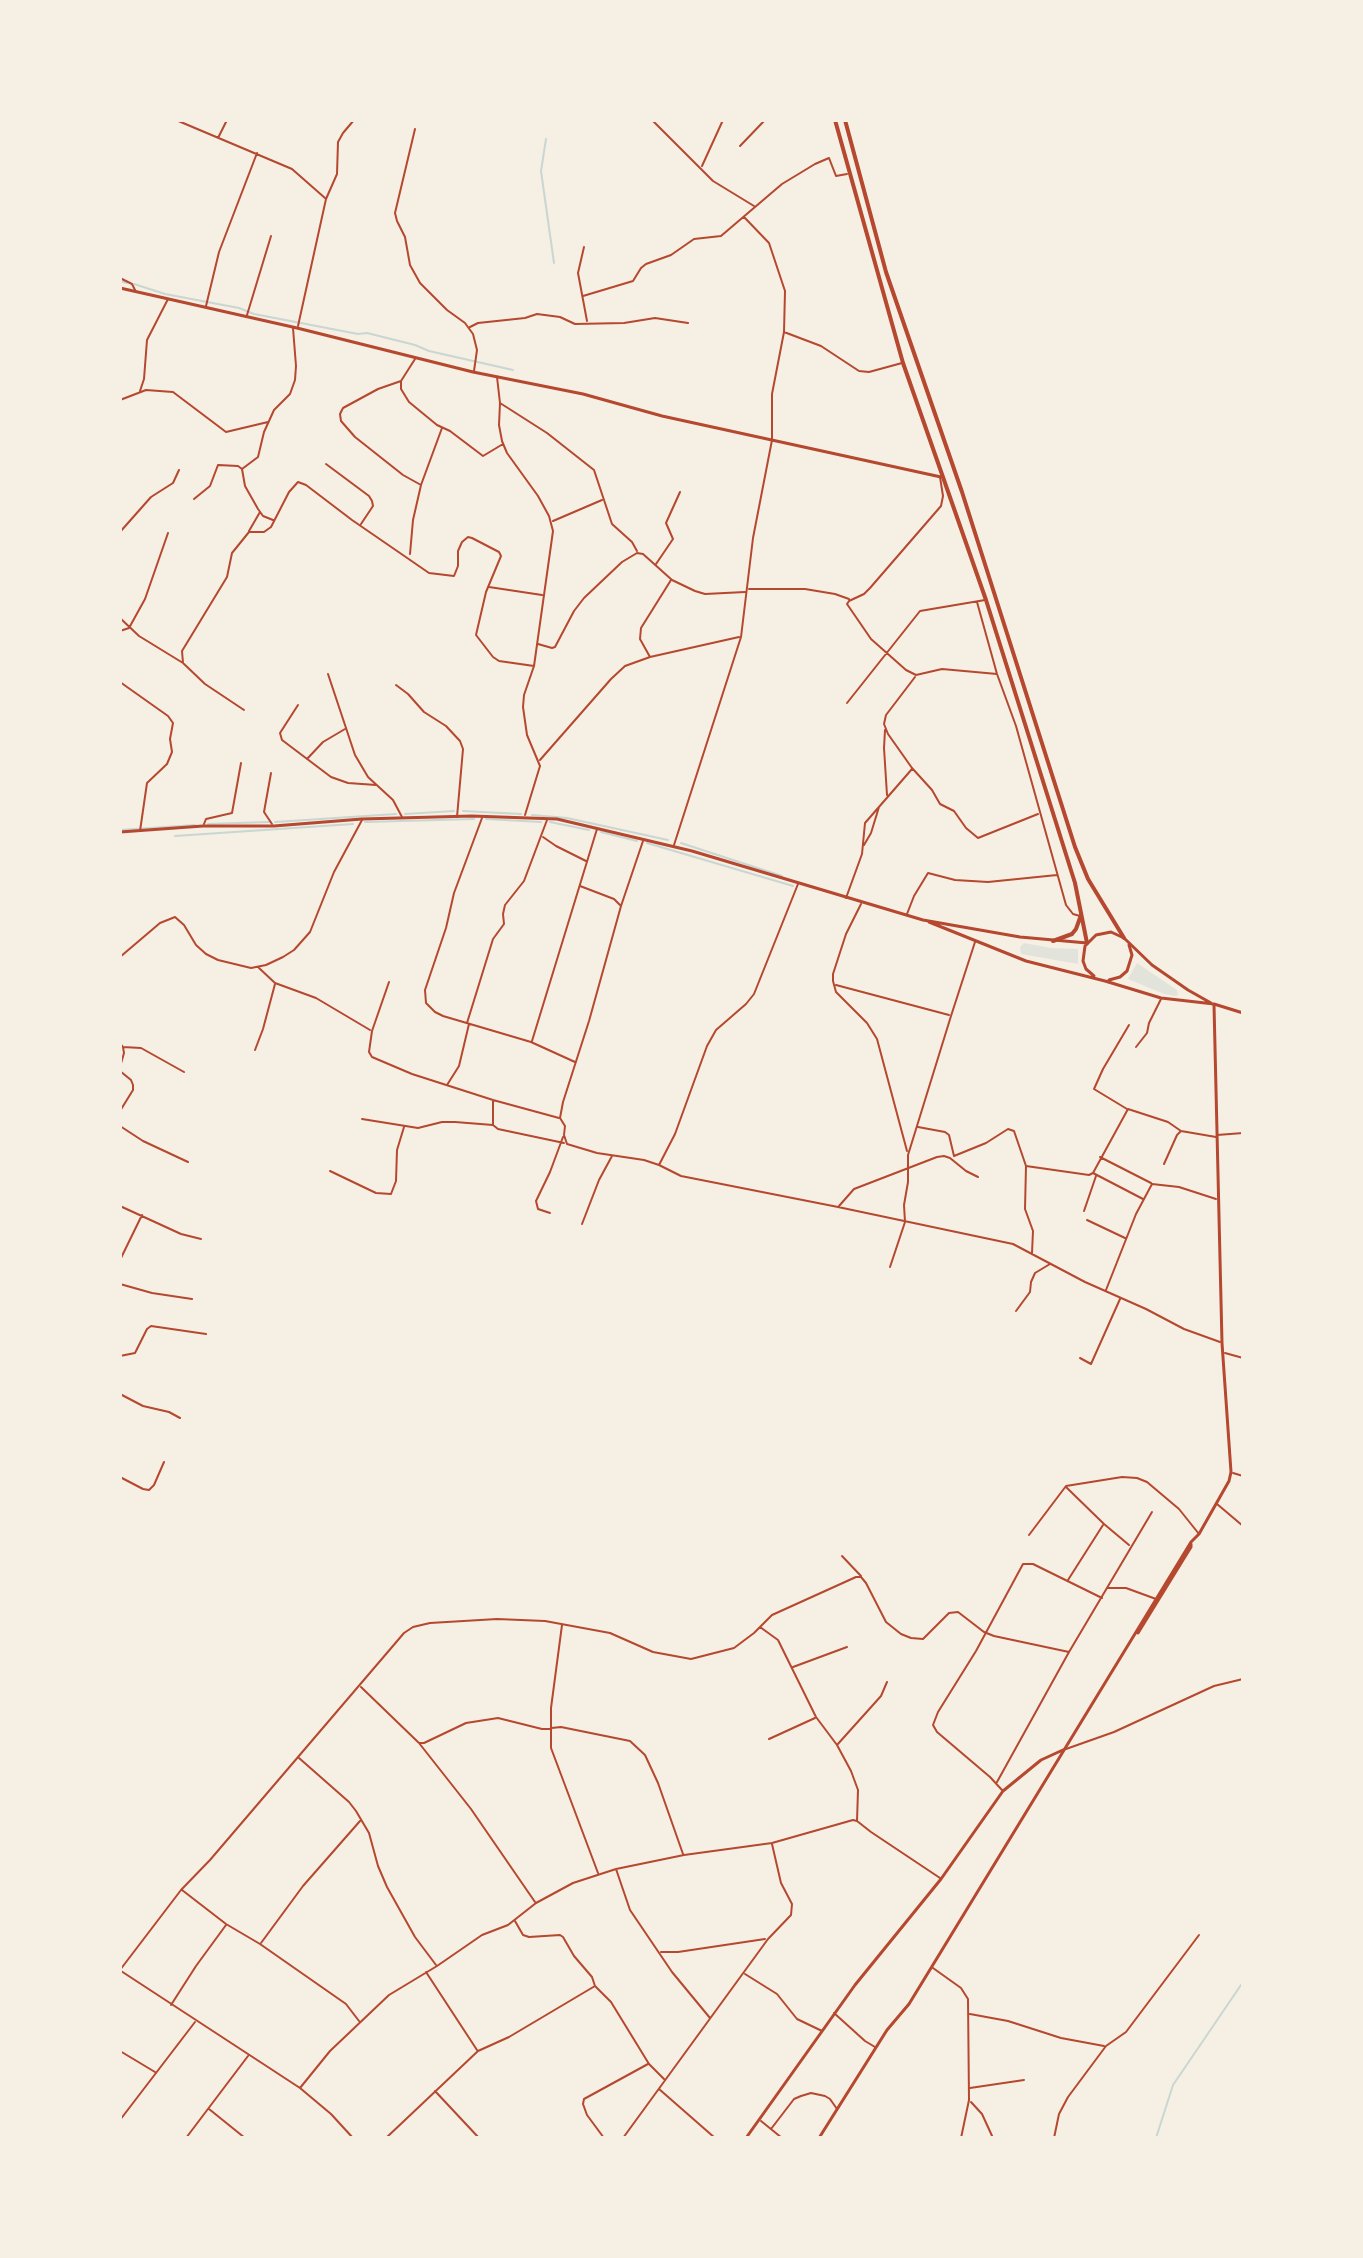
<!DOCTYPE html>
<html>
<head>
<meta charset="utf-8">
<style>
	body { margin:0 }
	#map { position:relative; width:1363px; height:2258px; overflow:hidden; background:#f6efe4; font-family:Arial,sans-serif }
	canvas { display:block }
	.frame { position:absolute; inset:0; border:122px solid #f6efe4; pointer-events:none }
</style>
</head>
<body>
<div id="map">
<canvas width="1363" height="2258"></canvas>
<div class="frame"></div>
</div>
<script>
const ctx = document.querySelector('canvas').getContext('2d');
ctx.lineJoin = 'round';
function fill(path, color) {
  ctx.fillStyle = color;
  ctx.fill(path, 'evenodd');
}
function poly(rows) {
  const path = new Path2D();
  for (const r of rows) {
    path.moveTo(r[0], r[1]);
    for (let i = 2; i < r.length; i += 2) path.lineTo(r[i], r[i + 1]);
  }
  return path;
}
function strokePath(path, color, width, dash) {
  ctx.strokeStyle = color;
  ctx.lineWidth = width;
  ctx.lineCap = dash ? 'butt' : 'round';
  ctx.setLineDash(dash || []);
  ctx.stroke(path);
}
const green = poly([
	[1024,943,1051,948,1078,949,1078,964,1021,954,1020,947],
	[1137,963,1177,990,1178,995,1175,996,1164,994,1128,979]
]);
const stream = poly([
	[546,139,541,171,554,263],
	[120,281,127,283],
	[134,284,165,294,239,308,254,314,358,334,367,333,415,345,429,351,513,370],
	[463,811,521,814],
	[405,814,454,811],
	[532,815,567,818,668,840],
	[486,819,541,822],
	[275,822,396,814],
	[365,822,474,819],
	[550,822,589,830],
	[208,824,269,822],
	[120,830,195,825],
	[601,832,637,841],
	[175,836,353,824],
	[647,843,793,886],
	[681,843,782,876],
	[1156,2138,1173,2085,1243,1982]
]);
const minor = poly([
	[176,120,292,169,325,198],
	[652,120,713,181,754,206],
	[415,129,395,213,397,221,405,237,410,265,420,283,447,310,465,323,473,334,477,350,474,371],
	[218,138,227,120],
	[740,146,765,120],
	[702,166,723,120],
	[584,247,578,273,587,321],
	[120,278,132,284,136,292],
	[583,296,633,281,641,268,646,264,671,255,694,239,721,236,782,184,815,164,829,158,836,176,847,174],
	[206,306,219,252,257,153],
	[247,315,271,236],
	[298,326,326,199,337,174,338,142,343,133,354,120],
	[470,327,478,323,525,318,537,314,560,317,575,324,624,323,655,318,688,323],
	[784,332,821,346,859,371,869,372,902,363],
	[415,359,401,381,401,389,409,402,437,425,450,431,483,456,503,444],
	[497,377,500,403,547,433,594,470,612,524,632,542,637,551],
	[401,381,378,389,343,408,340,414,341,421,355,437,403,475,421,485],
	[140,391,144,379,147,340,168,299],
	[120,400,146,390,173,392,226,432,268,422],
	[500,403,499,425,502,441,507,453,538,496,549,516,553,531,534,666,524,695,523,707,527,735,540,766,525,815],
	[326,464,369,496,372,501,373,506,361,524],
	[242,469,258,457,264,432,274,410,290,394,295,380,296,366,293,328],
	[940,477,943,496,941,506,870,588,864,594,849,601,847,604,871,639,906,670,916,675,942,669,997,674],
	[194,499,210,486,218,465,238,466,242,469,245,486,258,509,263,516,273,520],
	[553,521,602,500],
	[249,531,260,512],
	[120,532,151,497,173,483,179,470],
	[410,554,413,520,421,485,442,428],
	[656,564,673,539,666,523,680,492],
	[489,587,542,595],
	[749,589,805,589,835,594,849,599],
	[977,602,997,674,1016,726,1066,905,1073,914,1080,916],
	[120,618,139,636,183,663,205,684,244,710],
	[120,631,129,628,145,599,168,533],
	[538,644,552,648,555,647,574,611,584,598,622,562,637,553,643,554,672,580,695,591,705,594,745,592],
	[650,657,640,639,641,628,671,580],
	[183,663,182,651,227,577,232,553,249,532,264,532,271,527,289,492,298,482,306,485,352,520,429,573,454,576,458,566,458,551,462,542,468,537,472,538,499,552,501,556,486,592,476,635,493,657,499,661,534,666],
	[328,674,355,755,368,777,393,800,402,817],
	[915,677,886,715,884,724,888,734,912,768,932,790,940,804,954,811,966,828,978,838,1038,814],
	[120,682,168,716,173,723,170,739,172,752,167,764,147,783,140,831],
	[396,685,408,694,424,712,446,726,460,741,463,749,457,817],
	[847,703,920,611,985,600],
	[298,705,280,733,282,740,331,777,348,783,376,785],
	[885,730,884,748,887,795],
	[307,759,323,742,345,729],
	[540,760,611,679,625,666,650,657,739,637],
	[271,773,264,812,272,824],
	[482,818,454,893,446,928,425,990,426,1003,435,1012,443,1016,531,1042,575,1062],
	[204,824,206,819,232,813,241,763],
	[543,837,556,846,586,861],
	[643,841,621,906,589,1021,563,1102,560,1118,565,1126,564,1135,567,1144,597,1153,644,1160,659,1165,681,1176,838,1207,1013,1244,1085,1282,1146,1309,1184,1329,1220,1342],
	[674,845,741,637,753,538,772,440,772,394,784,332,785,291,769,243,744,217],
	[864,845,871,833,879,807],
	[580,886,614,899,620,905],
	[846,898,862,854,865,823,912,769],
	[861,904,846,934,833,974,833,981,836,992,867,1023,877,1039,907,1151],
	[907,914,914,896,928,873,955,880,988,882,1057,875],
	[120,957,160,923,175,917,184,925,196,945,206,954,218,960,251,968,266,965,283,957,294,950,310,932,334,872,362,820],
	[259,968,275,983,316,998,370,1030],
	[389,982,372,1031,369,1052,372,1057,412,1074,493,1100,559,1118],
	[836,985,949,1015],
	[467,1023,493,939,504,924,503,914,505,905,524,881,547,820],
	[532,1041,597,829],
	[120,1043,123,1047,124,1053,120,1067],
	[123,1047,141,1048,184,1072],
	[1136,1047,1147,1033,1149,1023,1161,999],
	[255,1050,263,1029,275,984],
	[120,1071,131,1080,133,1085,133,1090,120,1111],
	[447,1085,459,1066,469,1024],
	[493,1101,493,1125,498,1129,564,1143],
	[1127,1109,1094,1089,1103,1069,1129,1025],
	[362,1119,418,1128,442,1122,455,1122,493,1125],
	[120,1126,143,1141,188,1162],
	[918,1127,945,1132,949,1135,954,1156],
	[1217,1135,1243,1133],
	[954,1156,986,1143,1008,1129,1014,1131,1026,1166,1025,1209,1033,1231,1032,1253],
	[1100,1157,1151,1183],
	[1164,1164,1177,1135,1181,1131,1216,1137],
	[659,1165,675,1134,707,1046,716,1030,746,1004,754,994,798,884],
	[1026,1166,1089,1175,1093,1173,1143,1199],
	[330,1171,376,1193,391,1194,396,1181,397,1150,404,1127],
	[1093,1173,1128,1109,1168,1122,1181,1131],
	[120,1206,181,1234,201,1239],
	[839,1206,854,1189,937,1157,944,1156,950,1158,966,1171,978,1177],
	[1084,1211,1096,1176],
	[550,1213,538,1209,536,1201,550,1172,563,1137],
	[1087,1220,1125,1238],
	[582,1224,599,1180,612,1156],
	[120,1260,142,1215],
	[890,1267,905,1222,904,1205,908,1182,908,1155,951,1016,975,942],
	[120,1284,152,1293,192,1299],
	[1106,1290,1136,1214,1152,1184,1179,1187,1216,1199],
	[1016,1311,1030,1292,1031,1282,1035,1273,1050,1264],
	[1225,1353,1243,1358],
	[120,1356,135,1353,147,1329,151,1326,206,1334],
	[1080,1358,1091,1364,1120,1299],
	[120,1394,143,1406,169,1412,180,1418],
	[1233,1473,1243,1476],
	[120,1477,143,1489,149,1490,154,1485,164,1462],
	[1066,1487,1104,1524,1129,1545],
	[1217,1504,1243,1526],
	[1029,1535,1066,1486,1122,1477,1137,1478,1147,1482,1179,1509,1199,1534],
	[842,1556,861,1576],
	[1068,1580,1103,1525],
	[1108,1588,1126,1588,1156,1599],
	[562,1625,551,1708,551,1748,598,1873],
	[760,1627,778,1640,816,1717,837,1745,851,1771,858,1790,857,1821,871,1832,940,1878],
	[793,1667,847,1647],
	[361,1687,419,1743,471,1809,535,1902],
	[769,1739,815,1718],
	[419,1743,424,1743,466,1723,498,1718,542,1729,561,1727,630,1741,645,1755,658,1783,683,1854],
	[837,1745,881,1696,887,1682],
	[1066,1749,1114,1732,1214,1686,1243,1679],
	[299,1758,349,1802,356,1811,369,1833,378,1866,387,1887,415,1937,436,1965],
	[997,1782,1069,1652,1152,1512],
	[1002,1790,990,1777,937,1732,933,1725,938,1712,976,1651,1023,1564,1033,1564,1102,1598],
	[616,1869,630,1910,672,1972,710,2018],
	[182,1890,226,1924,260,1944,346,2004,359,2021],
	[515,1921,523,1935,529,1937,560,1935,563,1937,574,1956,592,1977,595,1986,611,2002,649,2064,664,2079],
	[261,1943,303,1886,360,1821],
	[661,1952,678,1952,765,1939],
	[933,1968,961,1988,968,1999,969,2100,961,2138],
	[120,1970,181,1890,210,1860,404,1633,413,1627,430,1623,497,1619,545,1621,610,1633,653,1652,691,1659,734,1648,754,1633,772,1615,856,1577,861,1577,866,1583,886,1622,901,1634,911,1638,923,1639,949,1613,958,1612,984,1632,994,1636,1069,1652],
	[121,1971,300,2088,331,2114,353,2138],
	[426,1972,477,2050],
	[745,1974,777,1994,797,2019,822,2031],
	[171,2005,196,1966,226,1925],
	[834,2013,865,2041,875,2047],
	[970,2014,1008,2021,1061,2038,1104,2046],
	[120,2051,155,2072],
	[300,2088,330,2051,389,1995,437,1966,482,1935,508,1925,536,1903,573,1883,616,1869,684,1855,772,1843,853,1820,857,1821],
	[970,2088,1024,2080],
	[659,2089,715,2138],
	[435,2091,479,2138],
	[971,2102,982,2114,993,2138],
	[209,2109,245,2138],
	[120,2120,195,2022],
	[761,2121,782,2138],
	[771,2129,794,2099,801,2096,811,2093,825,2096,830,2099,837,2109],
	[186,2138,248,2056],
	[386,2138,478,2051,509,2037,595,1986],
	[604,2138,587,2115,583,2104,584,2099,648,2064],
	[623,2138,768,1939,791,1915,792,1904,781,1883,772,1844],
	[1054,2138,1059,2114,1068,2097,1106,2046,1126,2032,1199,1935]
]);
const tertiary = poly([
	[120,288,297,328,473,372,583,394,662,416,941,477],
	[1138,1633,1191,1547,1191,1544],
	[746,2138,855,1985,941,1879,1003,1791,1041,1760,1065,1749],
	[819,2138,887,2030,909,2004,931,1968,1191,1542,1199,1534,1229,1481,1231,1472,1222,1343,1214,1005]
]);
const secondary = poly([
	[120,832,203,826,274,826,362,819,472,816,557,819,692,851,923,920,1020,937,1087,943],
	[929,922,1026,961,1105,981,1161,998,1214,1004,1243,1013],
	[1094,976,1086,969,1083,961,1085,946,1096,935,1111,932,1124,938,1152,965,1188,990,1211,1003],
	[1109,980,1120,977,1127,971,1132,955,1129,945]
]);
const primary = poly([
	[835,120,903,363,986,600,1075,883,1087,943],
	[845,120,886,272,962,492,1075,847,1088,879,1124,938],
	[1053,941,1072,934,1076,929,1081,915]
]);
fill(green, '#e2e4dc');
strokePath(stream, '#c9d6d2', 2);
strokePath(minor, '#b5482f', 2);
strokePath(tertiary, '#b5482f', 3);
strokePath(secondary, '#b5482f', 3);
strokePath(primary, '#b5482f', 4);
</script>
</body>
</html>
